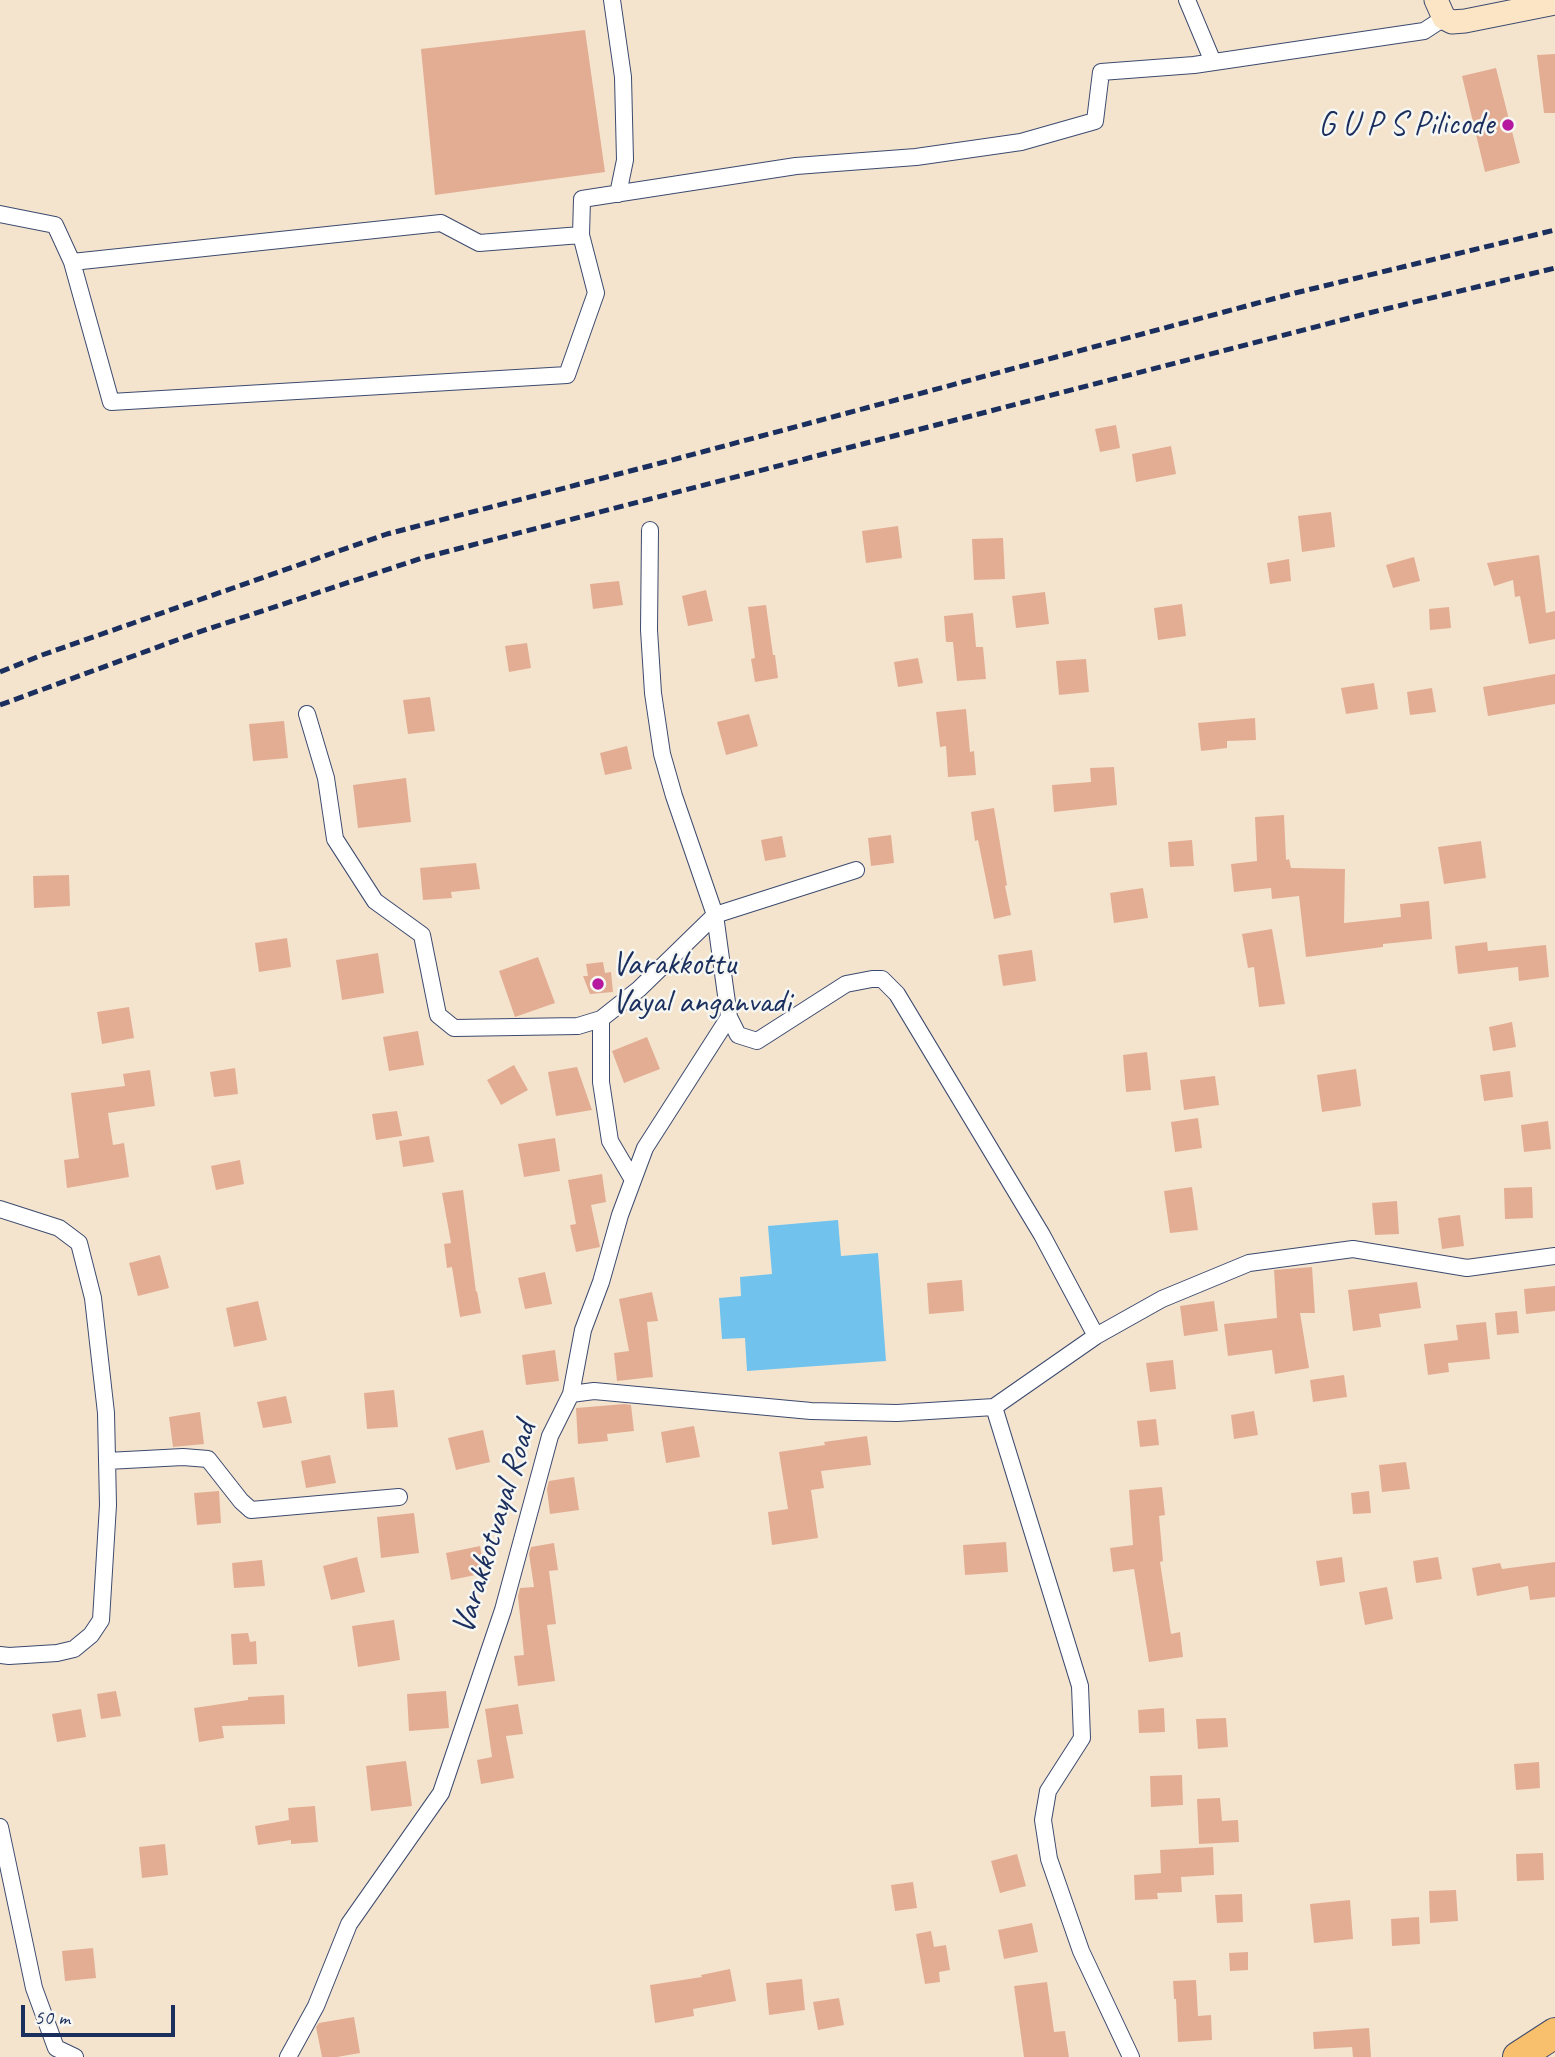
<!DOCTYPE html>
<html>
<head>
<meta charset="utf-8">
<style>
	body { margin:0 }
	#map { position:relative; width:1555px; height:2057px; overflow:hidden; background:#f4e4ce; font-family:Caveat,sans-serif }
	canvas { display:block }
	.scale { position:absolute; left:21px; top:2005px; width:154px; height:32px; box-sizing:border-box; border:4px solid #1b2f5e; border-top:0; padding-left:9px; font-size:21px; line-height:24px; white-space:nowrap; color:#1b2f5e; -webkit-text-stroke:5px #f6f6f2; paint-order:stroke }
</style>
</head>
<body>
<div id="map">
<canvas width="1555" height="2057"></canvas>
<div class="scale">50 m</div>
</div>
<script>
const ctx = document.querySelector('canvas').getContext('2d');
ctx.lineJoin = 'round';
function fill(path, color) {
  ctx.fillStyle = color;
  ctx.fill(path, 'evenodd');
}
function poly(rows) {
  const path = new Path2D();
  for (const r of rows) {
    path.moveTo(r[0], r[1]);
    for (let i = 2; i < r.length; i += 2) path.lineTo(r[i], r[i + 1]);
  }
  return path;
}
function strokePath(path, color, width, dash) {
  ctx.strokeStyle = color;
  ctx.lineWidth = width;
  ctx.lineCap = dash ? 'butt' : 'round';
  ctx.setLineDash(dash || []);
  ctx.stroke(path);
}
function drawText(font, color, halo, rows, align = 'center') {
  ctx.font = font + ' Caveat,sans-serif';
  ctx.lineWidth = 5;
  ctx.setLineDash([]);
  ctx.textBaseline = 'middle';
  ctx.strokeStyle = halo;
  ctx.fillStyle = color;
  for (const [text, x, y, turn = 0] of rows) {
    ctx.save();
    ctx.translate(x, y);
    ctx.rotate((+turn || 0) * Math.PI / 180);
    ctx.textAlign = isNaN(turn) ? turn : align;
    if (halo) ctx.strokeText(text, 0, 0);
    ctx.fillText(text, 0, 0);
    ctx.restore();
  }
}
const water = poly([
	[838,1220,841,1256,878,1253,886,1361,747,1371,745,1338,722,1339,719,1298,741,1296,740,1277,772,1274,768,1226]
]);
const building = poly([
	[585,30,605,172,435,195,421,49],
	[1555,54,1555,113,1544,113,1537,55],
	[1496,68,1520,163,1485,172,1462,76],
	[1116,425,1120,448,1100,452,1095,429],
	[1171,446,1176,474,1136,482,1132,454],
	[1331,512,1335,547,1302,552,1298,516],
	[898,526,902,558,866,563,862,531],
	[1003,538,1005,579,974,580,972,539],
	[1539,555,1546,613,1555,611,1555,639,1529,644,1520,596,1515,597,1513,580,1494,586,1487,563],
	[1414,557,1420,581,1393,588,1386,565],
	[1289,559,1291,581,1270,584,1267,563],
	[619,581,623,605,593,609,590,584],
	[706,590,713,621,688,626,682,596],
	[1045,592,1049,624,1016,628,1012,596],
	[1182,604,1186,636,1158,640,1154,608],
	[766,605,773,655,775,655,778,678,755,682,751,659,755,658,748,607],
	[1449,607,1451,628,1430,630,1429,609],
	[973,613,976,647,983,647,986,679,957,681,953,642,946,642,944,616],
	[527,643,531,668,509,672,505,646],
	[918,658,923,683,898,687,894,662],
	[1086,659,1089,692,1059,695,1056,661],
	[1555,674,1555,704,1488,716,1483,687],
	[1374,683,1378,709,1346,714,1341,688],
	[1432,688,1436,712,1410,715,1407,692],
	[430,697,435,731,408,734,403,700],
	[966,709,970,752,974,751,976,775,948,777,946,746,940,747,936,712],
	[749,714,758,746,726,755,717,722],
	[1255,718,1256,740,1227,741,1227,748,1201,751,1198,723],
	[284,721,288,758,253,761,249,724],
	[627,746,632,769,605,775,600,753],
	[1114,767,1117,805,1054,812,1052,785,1091,782,1090,768],
	[406,778,411,822,358,828,353,785],
	[994,808,1007,885,1005,886,1011,915,994,919,978,840,975,841,971,812],
	[1284,815,1286,860,1289,859,1291,868,1345,869,1344,923,1401,917,1400,904,1429,901,1432,939,1383,944,1383,947,1306,957,1299,896,1272,899,1271,888,1234,892,1231,864,1257,861,1255,817],
	[891,835,894,863,871,866,868,838],
	[782,836,786,857,765,861,761,840],
	[1192,840,1194,866,1170,867,1168,842],
	[1481,841,1486,878,1444,884,1438,847],
	[476,863,480,889,451,892,452,898,423,900,420,868],
	[69,875,70,906,34,908,33,876],
	[1143,888,1148,918,1114,923,1110,893],
	[1272,929,1285,1004,1259,1007,1254,967,1248,968,1242,934],
	[287,938,291,967,259,972,255,943],
	[1487,942,1488,951,1546,945,1549,977,1519,981,1518,967,1458,974,1455,946],
	[1032,950,1036,981,1003,986,998,955],
	[378,953,384,993,342,1000,336,960],
	[538,957,555,1003,515,1017,499,971],
	[603,962,605,973,611,972,613,992,590,994,583,976,588,976,586,964],
	[129,1007,134,1038,102,1044,97,1012],
	[1512,1022,1516,1047,1493,1051,1489,1027],
	[418,1031,424,1065,389,1071,383,1037],
	[647,1037,660,1069,624,1083,612,1051],
	[1147,1052,1151,1090,1126,1092,1123,1055],
	[514,1065,528,1090,501,1105,487,1080],
	[577,1067,592,1110,556,1116,548,1072],
	[235,1068,238,1094,214,1097,210,1072],
	[1356,1069,1361,1106,1322,1112,1317,1075],
	[150,1070,155,1106,108,1113,113,1145,124,1143,129,1177,67,1188,64,1160,79,1158,71,1093,125,1086,123,1074],
	[1510,1071,1513,1097,1484,1101,1480,1075],
	[1215,1076,1219,1105,1184,1110,1180,1080],
	[397,1111,402,1136,376,1140,372,1114],
	[1198,1118,1202,1148,1175,1152,1171,1122],
	[1548,1121,1551,1149,1524,1152,1521,1125],
	[429,1136,434,1162,403,1167,399,1141],
	[555,1138,560,1171,524,1177,518,1144],
	[240,1160,244,1184,216,1190,211,1166],
	[602,1174,606,1202,591,1205,600,1247,576,1252,570,1225,576,1224,568,1180],
	[1192,1187,1198,1230,1170,1233,1164,1191],
	[1532,1187,1533,1218,1505,1219,1504,1188],
	[463,1190,476,1292,477,1291,481,1313,460,1317,452,1267,447,1268,444,1244,451,1243,442,1193],
	[1397,1201,1399,1234,1375,1235,1372,1203],
	[1460,1215,1464,1246,1442,1249,1438,1218],
	[160,1255,169,1288,138,1296,129,1263],
	[1312,1267,1315,1313,1300,1313,1309,1368,1275,1374,1272,1350,1228,1356,1224,1324,1277,1318,1274,1270],
	[545,1272,552,1304,525,1309,518,1278],
	[962,1280,964,1311,929,1314,927,1283],
	[1417,1282,1421,1308,1379,1314,1381,1327,1353,1331,1348,1290],
	[1555,1286,1555,1311,1526,1314,1524,1289],
	[652,1292,658,1321,647,1322,653,1377,617,1381,614,1353,629,1351,619,1299],
	[258,1301,267,1340,234,1347,226,1308],
	[1214,1301,1218,1331,1184,1336,1180,1306],
	[1517,1311,1519,1333,1497,1335,1495,1313],
	[1486,1322,1490,1359,1448,1363,1449,1372,1428,1375,1424,1344,1458,1340,1456,1325],
	[555,1350,559,1381,526,1385,522,1355],
	[1173,1360,1176,1389,1150,1392,1146,1363],
	[1344,1375,1347,1397,1313,1402,1310,1380],
	[394,1390,398,1427,367,1429,364,1393],
	[286,1396,292,1423,263,1428,257,1402],
	[625,1404,631,1405,634,1431,607,1434,608,1441,578,1444,576,1408],
	[1254,1411,1258,1435,1234,1439,1231,1415],
	[200,1412,204,1444,173,1447,169,1417],
	[1156,1419,1159,1445,1140,1447,1137,1421],
	[694,1426,700,1457,666,1463,661,1432],
	[483,1430,490,1462,456,1470,448,1438],
	[867,1436,871,1465,821,1471,824,1488,811,1490,818,1538,772,1545,768,1512,788,1509,779,1452,825,1445,824,1442],
	[330,1455,336,1483,306,1488,301,1461],
	[1406,1462,1410,1489,1382,1492,1379,1465],
	[574,1477,579,1510,550,1514,547,1489,549,1481],
	[1162,1487,1165,1515,1159,1516,1163,1561,1160,1562,1171,1634,1180,1632,1183,1657,1149,1662,1134,1569,1113,1572,1110,1548,1133,1545,1129,1490],
	[219,1491,221,1523,197,1525,194,1493],
	[1369,1491,1371,1513,1353,1514,1351,1493],
	[414,1513,419,1553,381,1558,377,1517],
	[1006,1542,1008,1572,965,1575,963,1545],
	[554,1543,558,1570,549,1571,556,1624,547,1625,555,1681,518,1686,514,1656,524,1655,518,1596,520,1588,534,1587,529,1554,531,1547],
	[480,1546,485,1573,451,1580,446,1553],
	[357,1557,365,1592,331,1600,323,1566],
	[1342,1557,1345,1582,1320,1586,1316,1561],
	[1438,1557,1442,1579,1416,1583,1413,1561],
	[262,1560,265,1586,234,1588,232,1563],
	[1555,1562,1555,1597,1530,1600,1528,1586,1477,1596,1472,1568,1500,1563,1502,1569],
	[1387,1587,1393,1619,1365,1625,1359,1592],
	[394,1620,400,1660,358,1667,352,1626],
	[248,1633,250,1642,256,1641,257,1664,233,1665,231,1634],
	[116,1691,121,1716,101,1719,97,1694],
	[446,1691,449,1728,409,1731,407,1694],
	[284,1695,285,1724,222,1726,224,1738,199,1742,194,1708,248,1700,248,1697],
	[518,1704,523,1734,506,1736,514,1778,481,1784,477,1760,492,1757,485,1709],
	[1164,1708,1165,1732,1139,1733,1138,1710],
	[81,1709,86,1737,57,1742,52,1714],
	[1226,1718,1228,1747,1198,1749,1196,1719],
	[406,1761,412,1806,371,1811,366,1766],
	[1539,1762,1540,1788,1516,1790,1514,1764],
	[1182,1775,1183,1805,1151,1807,1150,1776],
	[1220,1798,1222,1821,1238,1820,1239,1842,1199,1844,1197,1799],
	[315,1806,318,1842,291,1844,291,1840,258,1845,255,1826,289,1820,288,1808],
	[165,1844,168,1875,142,1878,139,1847],
	[1213,1847,1214,1875,1181,1877,1182,1892,1157,1893,1158,1899,1135,1900,1134,1875,1161,1873,1160,1850],
	[1543,1853,1544,1880,1517,1881,1516,1854],
	[1017,1854,1026,1886,1000,1893,991,1861],
	[913,1882,917,1908,895,1911,891,1885],
	[1456,1890,1458,1921,1430,1923,1429,1891],
	[1242,1894,1243,1922,1217,1923,1215,1895],
	[1350,1900,1353,1939,1314,1943,1310,1904],
	[1419,1917,1420,1944,1392,1946,1391,1919],
	[1032,1923,1038,1952,1004,1959,998,1930],
	[931,1931,934,1947,946,1945,950,1970,939,1972,940,1982,925,1984,916,1934],
	[93,1948,96,1978,65,1981,62,1951],
	[1248,1952,1248,1970,1230,1971,1229,1953],
	[730,1969,736,2001,693,2009,694,2016,655,2023,650,1985,702,1977,701,1975],
	[802,1979,805,2010,769,2015,766,1983],
	[1196,1980,1198,2016,1211,2015,1212,2040,1178,2042,1176,1999,1174,1999,1173,1981],
	[1047,1982,1054,2032,1065,2031,1069,2057,1024,2057,1014,1986],
	[839,1998,844,2025,818,2030,813,2002],
	[354,2017,360,2053,337,2057,322,2057,316,2027,319,2023],
	[1369,2028,1371,2057,1353,2057,1352,2047,1314,2049,1313,2032]
]);
const street = poly([
	[612,0,623,77,625,160,618,194],
	[1187,0,1213,62],
	[0,214,55,225,72,262,441,223,479,243,581,235,582,199,796,166,916,157,1021,142,1095,121,1101,72,1194,65,1424,31,1444,18],
	[72,262,111,402,567,375,596,293,581,235],
	[650,530,649,630,653,693,662,754,674,796,715,915,729,1017,738,1035,757,1041,846,984,872,979,882,979,897,994,1042,1235,1096,1336],
	[307,714,326,778,335,839,375,901,422,935,438,1015,454,1028,578,1026,601,1019],
	[633,1180,610,1141,601,1082,601,1019,639,989,715,915,856,870],
	[0,1209,59,1228,79,1243,93,1298,106,1413,108,1505,101,1620,91,1635,74,1649,57,1653,9,1656,0,1655],
	[571,1394,583,1330,601,1282,620,1215,645,1148,729,1017],
	[107,1461,183,1457,208,1459,241,1501,251,1510,399,1497],
	[0,1827,34,1988,56,2048,75,2057],
	[288,2057,316,2006,349,1924,441,1793,503,1610,550,1436,571,1394,594,1391,811,1411,897,1413,994,1407],
	[1131,2057,1081,1951,1049,1859,1043,1820,1048,1791,1082,1738,1080,1686,994,1407,1096,1336,1162,1299,1249,1263,1353,1249,1467,1268,1555,1256]
]);
const secondary = poly([
	[1436,0,1444,18,1452,22,1465,21,1555,3]
]);
const highway = poly([
	[1518,2057,1555,2033]
]);
const rail = poly([
	[0,672,42,655,387,534,657,464,1295,293,1555,230],
	[0,705,196,633,422,558,1369,313,1555,268]
]);
const markers = [
	[1508,125,7,"#b5179e"],
	[598,984,7,"#b5179e"]
];
const poiNames = [
	["G U P S Pilicode",1494,125],
	["Varakkottu",612,965,"left"],
	["Vayal anganvadi",612,1003,"left"]
];
const streetNames = [
	["Varakkotvayal Road",495,1528,-73]
];
fill(water, '#71c2ed');
fill(building, '#e3ad94');
strokePath(street, '#3c4a6f', 18);
strokePath(secondary, '#3c4a6f', 25);
strokePath(highway, '#3c4a6f', 32);
strokePath(street, '#fff', 16);
strokePath(secondary, '#fce5c4', 23);
strokePath(highway, '#f8bf6c', 30);
strokePath(rail, '#1b2f5e', 5, [10, 5]);
for (const [x, y, r, color] of markers) {
  const dot = new Path2D();
  dot.arc(x, y, r, 0, 2 * Math.PI);
  ctx.fillStyle = color;
  ctx.fill(dot);
  strokePath(dot, '#f6f6f2', 2.5);
}
drawText('33px', '#1b2f5e', '#f6f6f2', poiNames, 'right');
drawText('33px', '#1b2f5e', '#f6f6f2', streetNames);
</script>
</body>
</html>
